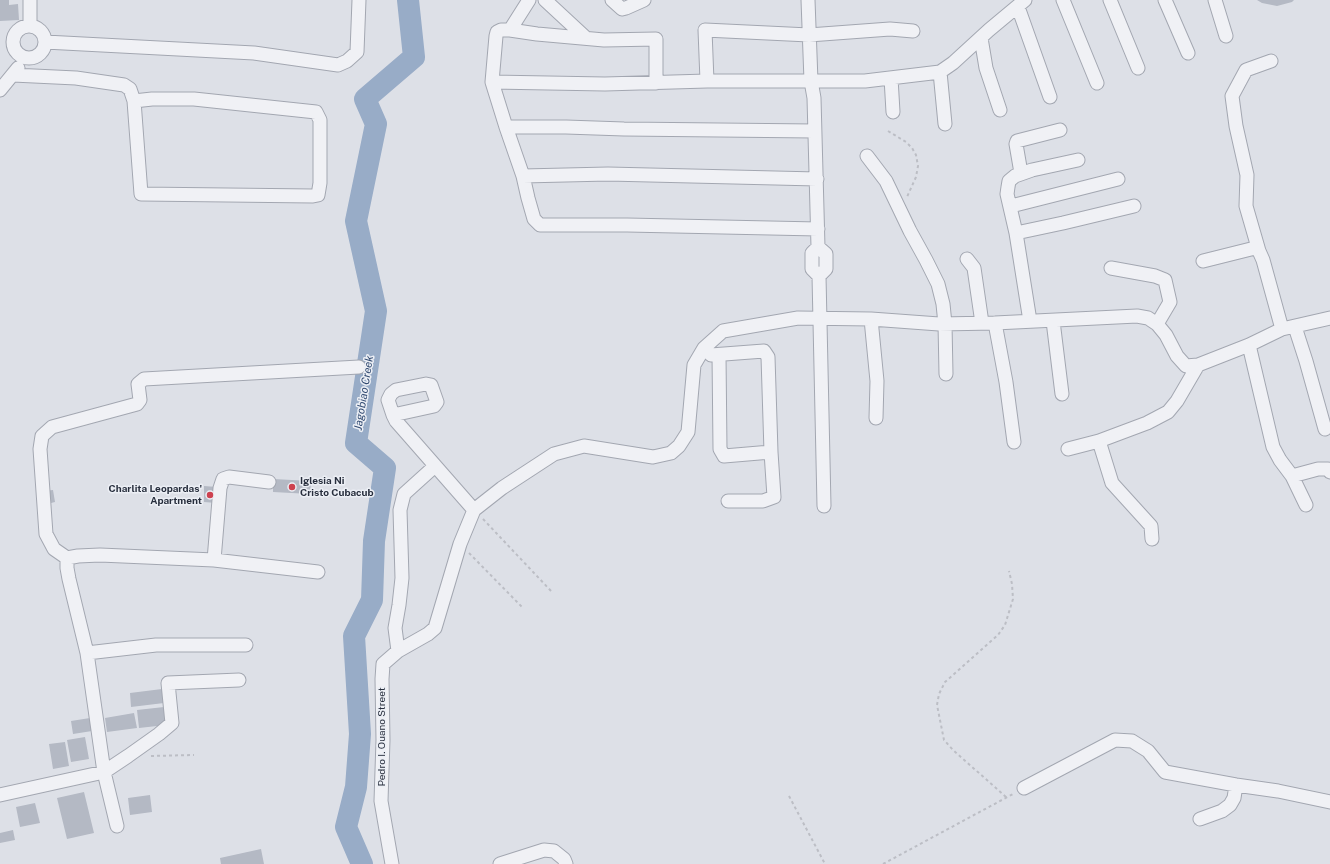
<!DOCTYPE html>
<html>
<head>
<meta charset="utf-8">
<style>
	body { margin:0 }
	canvas { display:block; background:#dde0e7 }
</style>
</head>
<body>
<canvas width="1330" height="864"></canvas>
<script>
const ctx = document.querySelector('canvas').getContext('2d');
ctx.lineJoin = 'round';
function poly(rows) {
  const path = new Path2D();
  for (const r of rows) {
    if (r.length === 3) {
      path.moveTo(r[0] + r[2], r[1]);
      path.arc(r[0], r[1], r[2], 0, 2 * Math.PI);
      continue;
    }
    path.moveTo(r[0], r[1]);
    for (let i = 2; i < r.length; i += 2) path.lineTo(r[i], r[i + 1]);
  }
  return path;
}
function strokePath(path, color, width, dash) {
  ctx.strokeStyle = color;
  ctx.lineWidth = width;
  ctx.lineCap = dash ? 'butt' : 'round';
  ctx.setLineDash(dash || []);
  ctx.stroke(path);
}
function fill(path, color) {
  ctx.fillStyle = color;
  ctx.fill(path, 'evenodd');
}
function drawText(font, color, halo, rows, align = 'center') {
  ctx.font = font + ' "Public Sans",sans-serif';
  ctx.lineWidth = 3;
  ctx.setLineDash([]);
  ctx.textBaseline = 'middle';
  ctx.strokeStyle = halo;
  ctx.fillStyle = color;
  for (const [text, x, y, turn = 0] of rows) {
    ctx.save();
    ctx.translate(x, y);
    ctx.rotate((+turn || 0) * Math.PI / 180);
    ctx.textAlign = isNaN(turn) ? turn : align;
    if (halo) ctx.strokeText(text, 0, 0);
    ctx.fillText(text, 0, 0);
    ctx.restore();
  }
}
const river = poly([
	[362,864,346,827,356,787,360,734,354,636,372,600,374,541,385,468,356,443,376,311,356,221,376,124,365,99,414,57,408,0]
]);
const building = poly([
	[0,0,9,0,9,5,18,4,19,20,0,21],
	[1257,0,1294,0,1292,2,1277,6,1262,3],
	[273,479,311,481,310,494,273,492],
	[204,486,217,487,216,503,204,502],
	[53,490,55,502,47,504,44,491],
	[162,689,164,703,131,707,130,693],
	[164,707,166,725,139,728,137,710],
	[134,713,137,728,107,732,105,718],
	[90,718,92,731,73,734,71,721],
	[85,737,89,759,71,762,67,740],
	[65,742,69,766,53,769,49,744],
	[84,792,94,833,67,839,57,798],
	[150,795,152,812,130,815,128,798],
	[35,803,40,823,20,827,16,807],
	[13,830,15,840,0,843,0,833],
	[261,849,264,864,221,864,220,858]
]);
const path = poly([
	[888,131,906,142,912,148,916,155,918,166,916,177,907,197],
	[483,519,552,592],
	[469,553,523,608],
	[151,756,194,755],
	[789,796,825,864],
	[1006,797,953,750,944,740,937,705,939,694,945,682,998,635,1005,625,1013,599,1012,584,1009,571],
	[883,864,1013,794]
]);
const minor = poly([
	[545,0,586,38],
	[612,0,622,9,626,8,644,0],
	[808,0,811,81,814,98,818,247,826,254,826,269,819,276,824,506],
	[1063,0,1097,83],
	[1110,0,1138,68],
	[1165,0,1188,53],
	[1215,0,1226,36],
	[1018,7,1050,97],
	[30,26,30,0],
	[29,42,16],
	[510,30,529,0],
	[981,38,986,68,1000,110],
	[45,42,254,53,338,65,347,61,357,52,359,0],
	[940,72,945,124],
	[13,75,76,78,124,85,130,89,134,101,141,194,313,196,318,195,320,183,320,120,316,112,194,99,152,99,134,101],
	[891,78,893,112],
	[707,81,705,30,809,35,890,29,913,31],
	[492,82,605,84,707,81,865,81,940,72,953,63,989,30,1025,0],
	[656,83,656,39,604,40,537,34,510,30,501,30,497,32,496,36,492,82,506,127,523,176,528,198,534,219,540,225,627,225,818,229],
	[0,90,18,68],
	[506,127,566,127,624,129,814,131],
	[867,156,886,181,910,231,926,260,938,284,943,304,945,324,946,374],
	[1021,173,1016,144,1017,141,1060,130],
	[523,176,608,174,817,179],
	[1011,206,1118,179],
	[1016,233,1063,223,1134,206],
	[818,247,812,253,812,269,819,276],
	[1259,251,1246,206,1247,175,1236,126,1232,96,1246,70,1271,61],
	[967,259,974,268,982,323],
	[1203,261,1255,248,1259,251,1263,260,1282,329],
	[1111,268,1155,276,1165,280,1170,302,1157,324],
	[871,319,877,381,876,418],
	[1030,321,1016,233,1007,194,1008,187,1009,181,1015,176,1032,170,1078,160],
	[1053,321,1062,394],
	[995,323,1006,382,1014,442],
	[1295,327,1306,361,1325,429],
	[1249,345,1273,447,1280,460,1292,476,1306,505],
	[704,348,711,355,764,351,768,357,771,452,774,497,763,501,728,501],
	[719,355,720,449,724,456,771,452],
	[393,415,434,406,437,402,431,385,426,384,396,390,391,394,388,400,393,415,396,421,474,510],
	[1099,441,1112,483,1151,526,1152,539],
	[1068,449,1099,441,1147,423,1168,412,1177,401,1198,365],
	[1292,476,1318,469,1328,469,1330,472],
	[67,558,67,568,69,579,87,653,104,772,117,826],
	[214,560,220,488,223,479,229,477,269,482],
	[318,572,214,560,100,555,78,556,67,558,54,549,46,534,40,449,42,436,52,427,137,404,140,400,138,384,144,379,359,367],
	[398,651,395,628,399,605,402,578,400,510,404,494,435,466],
	[87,653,156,645,246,645],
	[1024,788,1115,740,1132,741,1148,751,1165,772,1236,785,1278,791,1330,802],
	[0,795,104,772,128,756,159,734,172,723,168,683,239,680],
	[1200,819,1222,811,1230,805,1234,798,1236,785],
	[392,864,381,801,383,740,382,679,383,664,398,651,428,634,435,628,460,544,474,510,502,488,554,454,584,446,653,457,671,453,679,446,688,432,694,365,704,348,723,331,798,318,871,319,939,324,995,323,1137,316,1148,318,1157,324,1166,335,1177,356,1186,366,1198,365,1249,345,1282,329,1330,318],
	[500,864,544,850,554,851,564,859,566,864]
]);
const markers = [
	[292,487,4,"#cd414f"],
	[210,495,4,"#cd414f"]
];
const poiNames = [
	["Iglesia Ni",300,481],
	["Cristo Cubacub",300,493],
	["Charlita Leopardas'",202,489,"right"],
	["Apartment",202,501,"right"]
];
const streetNames = [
	["Pedro I. Ouano Street",382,737,-90]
];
const waterNames = [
	["Jagobiao Creek",364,393,-81]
];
strokePath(river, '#98acc7', 22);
fill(building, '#b4b9c4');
strokePath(minor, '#a3a7b1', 15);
strokePath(path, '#bcbec5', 2, [3, 3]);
strokePath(minor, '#f0f1f5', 13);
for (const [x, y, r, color] of markers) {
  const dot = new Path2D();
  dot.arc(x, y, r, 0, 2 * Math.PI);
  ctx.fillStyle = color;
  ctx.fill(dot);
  strokePath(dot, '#eceff5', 1.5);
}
drawText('bold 10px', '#272e3d', '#eceff5', poiNames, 'left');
drawText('10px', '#272e3d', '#eceff5', streetNames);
drawText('italic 11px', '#314a71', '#eceff5', waterNames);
</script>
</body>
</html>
